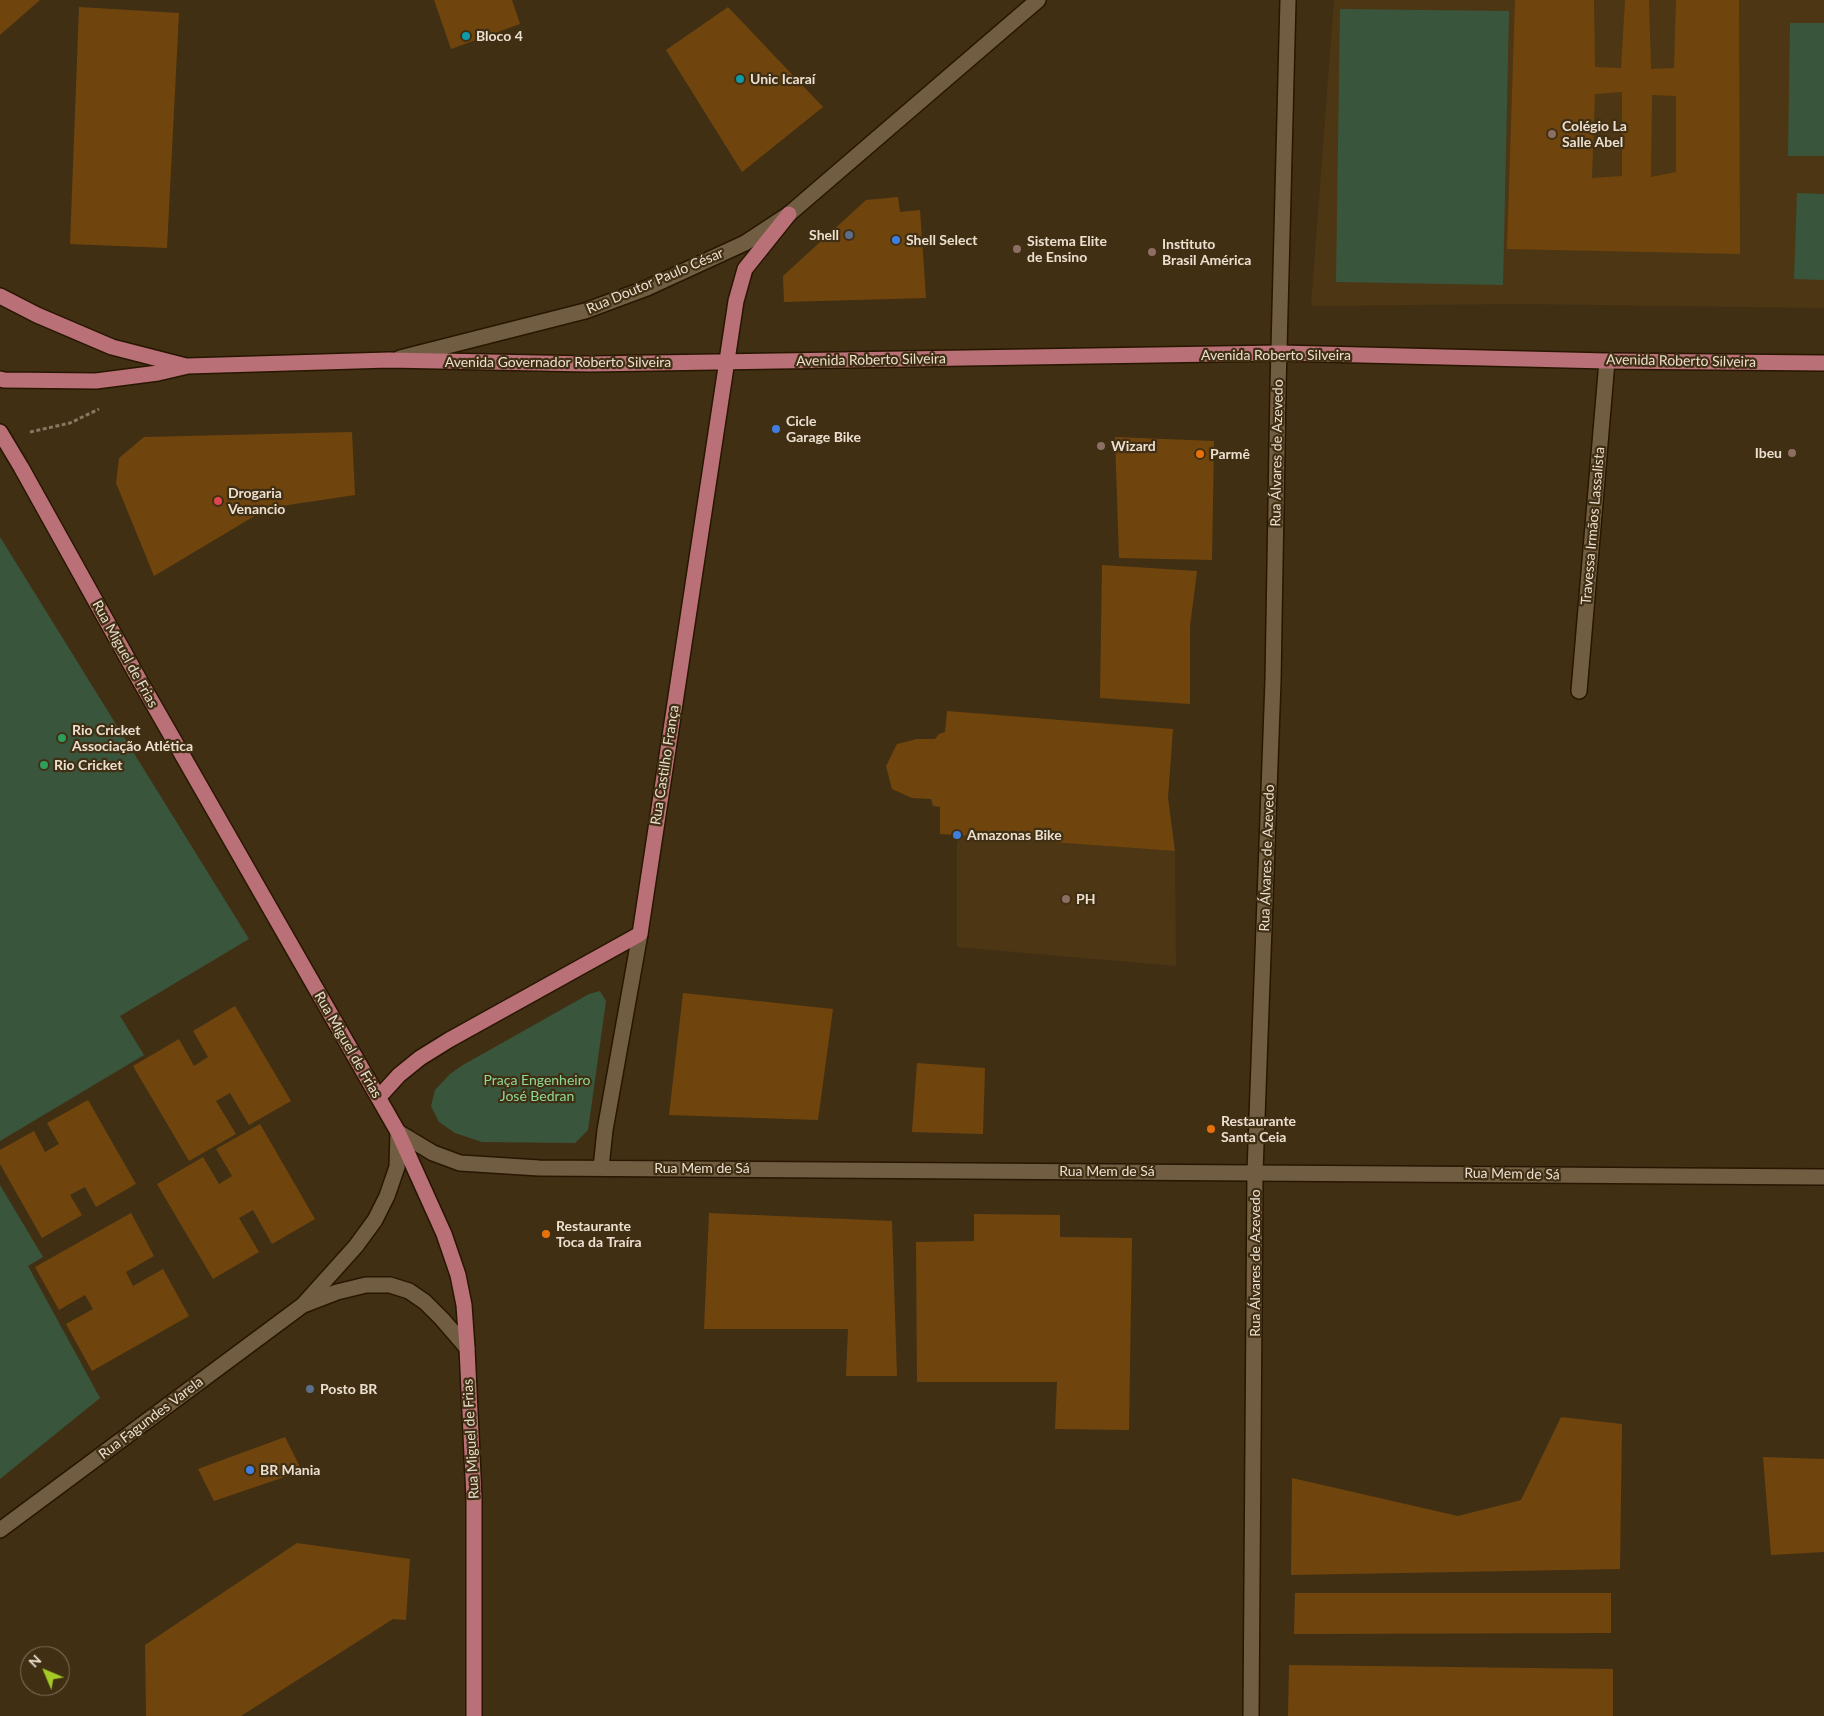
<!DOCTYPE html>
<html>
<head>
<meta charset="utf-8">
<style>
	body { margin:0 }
	#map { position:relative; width:1824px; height:1716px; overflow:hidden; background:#412f14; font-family:Lato,sans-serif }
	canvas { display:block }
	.north { position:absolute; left:20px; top:1646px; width:50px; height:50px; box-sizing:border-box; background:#412f14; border:1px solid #85755f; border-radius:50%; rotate:315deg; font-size:14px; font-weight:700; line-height:20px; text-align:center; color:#ebdfd0 }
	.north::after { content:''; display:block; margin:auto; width:18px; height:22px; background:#a4c824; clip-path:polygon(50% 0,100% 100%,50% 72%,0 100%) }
</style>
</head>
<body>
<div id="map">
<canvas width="1824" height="1716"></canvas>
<div class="north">N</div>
</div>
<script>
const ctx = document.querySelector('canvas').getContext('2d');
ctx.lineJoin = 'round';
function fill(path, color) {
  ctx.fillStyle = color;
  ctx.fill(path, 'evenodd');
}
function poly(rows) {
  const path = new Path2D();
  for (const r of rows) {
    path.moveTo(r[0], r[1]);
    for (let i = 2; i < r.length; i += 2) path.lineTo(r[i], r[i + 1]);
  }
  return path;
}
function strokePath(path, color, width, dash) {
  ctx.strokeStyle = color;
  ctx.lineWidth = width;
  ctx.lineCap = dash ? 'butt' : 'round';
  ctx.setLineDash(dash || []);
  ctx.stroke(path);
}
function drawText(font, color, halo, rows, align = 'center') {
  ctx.font = font + ' Lato,sans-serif';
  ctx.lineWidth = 4.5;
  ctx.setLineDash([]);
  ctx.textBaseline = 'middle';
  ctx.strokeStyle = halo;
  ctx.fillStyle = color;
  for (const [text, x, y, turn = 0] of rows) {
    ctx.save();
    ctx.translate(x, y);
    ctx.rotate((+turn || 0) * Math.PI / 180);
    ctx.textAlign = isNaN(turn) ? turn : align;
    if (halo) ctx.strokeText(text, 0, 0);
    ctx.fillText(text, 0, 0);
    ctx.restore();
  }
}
const built = poly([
	[1334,0,1824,0,1824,308,1519,304,1311,306],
	[957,835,1175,851,1176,966,957,947]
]);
const green = poly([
	[1340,9,1509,11,1503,285,1336,282],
	[1790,23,1824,23,1824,156,1788,156],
	[1797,193,1824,194,1824,280,1794,279],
	[0,537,249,939,120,1016,144,1055,0,1141],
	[600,991,606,1001,588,1130,575,1143,482,1142,455,1133,439,1122,431,1106,435,1090,450,1074,463,1065,589,994],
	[0,1185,43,1257,28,1266,100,1398,0,1479]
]);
const building = poly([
	[0,0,40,0,0,35],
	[434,0,512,0,520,24,451,49],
	[1515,0,1594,0,1595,67,1621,68,1625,0,1649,0,1651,69,1674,68,1676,0,1739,0,1740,254,1507,249],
	[1622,92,1622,176,1592,178,1595,94],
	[1652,95,1676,96,1676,172,1651,177],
	[79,7,179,13,167,248,70,244],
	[728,7,823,107,742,172,666,50],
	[898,197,900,212,920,210,926,298,784,302,783,276,866,200],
	[352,432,355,495,268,508,154,576,116,483,119,458,144,437],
	[1115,437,1214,441,1212,560,1119,558],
	[1102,565,1197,571,1190,626,1190,704,1100,698],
	[947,711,1173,729,1168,798,1175,851,940,834,940,807,933,806,931,799,912,798,892,789,886,766,897,744,917,739,935,739,939,734,945,732],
	[683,993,833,1009,818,1120,669,1115],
	[235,1006,291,1101,249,1125,230,1093,216,1101,236,1134,189,1161,133,1066,179,1039,194,1066,208,1057,193,1031],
	[917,1063,985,1068,983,1134,912,1132],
	[88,1100,136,1184,96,1207,85,1187,70,1195,82,1215,42,1238,0,1164,0,1150,34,1131,45,1152,59,1144,47,1123],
	[260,1124,315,1219,272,1244,253,1210,239,1218,259,1252,213,1279,157,1184,203,1157,219,1184,232,1176,216,1149],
	[131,1213,154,1256,126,1272,133,1286,163,1269,189,1316,92,1371,66,1324,93,1309,85,1295,59,1310,35,1267],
	[709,1213,892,1221,897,1376,846,1376,848,1329,704,1329],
	[974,1214,1060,1215,1060,1237,1132,1238,1129,1430,1055,1429,1057,1382,917,1382,916,1242,974,1241],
	[1561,1417,1622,1424,1620,1569,1291,1575,1292,1478,1458,1516,1521,1500],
	[285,1437,302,1471,214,1501,198,1469],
	[1763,1457,1824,1459,1824,1552,1771,1555],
	[297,1543,410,1559,406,1620,393,1619,241,1716,146,1716,145,1645],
	[1295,1593,1611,1593,1611,1633,1294,1634],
	[1289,1665,1613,1669,1613,1716,1288,1716]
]);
const path = poly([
	[30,432,70,423,99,409]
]);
const street = poly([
	[1579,691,1607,361],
	[1251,1716,1255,1172,1273,681,1278,388,1288,0]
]);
const secondary = poly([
	[400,358,585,311,647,288,745,243,789,214,1038,0],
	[398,1132,433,1153,460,1163,539,1168,1824,1177],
	[601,1168,605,1130,640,934],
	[306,1304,337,1292,366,1285,390,1285,409,1291,425,1302,442,1319,467,1348],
	[0,1530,303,1305,356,1246,375,1220,387,1196,397,1167,398,1132]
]);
const primary = poly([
	[0,296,37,315,112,347,186,366],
	[0,379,4,380,96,381,158,373,188,366,389,360,589,364,1280,353,1607,361,1824,363],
	[0,432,21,467,140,681,398,1132,444,1234,458,1275,464,1305,467,1348,474,1498,474,1716],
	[379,1097,399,1075,420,1058,449,1040,640,934,736,301,745,269,789,214]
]);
const markers = [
	[466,36,5,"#0f9aa8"],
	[740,79,5,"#0f9aa8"],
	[1552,134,5,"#8d6e63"],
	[849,235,5,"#5c6f8a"],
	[896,240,5,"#3f7fe0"],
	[1017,249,5,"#8d6e63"],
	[1152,252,5,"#8d6e63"],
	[776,429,5,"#3f7fe0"],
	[1101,446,5,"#8d6e63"],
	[1792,453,5,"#8d6e63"],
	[1200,454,5,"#e8710a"],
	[218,501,5,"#e0444e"],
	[62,738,5,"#2e9e5b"],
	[44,765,5,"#2e9e5b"],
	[957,835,5,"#3f7fe0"],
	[1066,899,5,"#8d6e63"],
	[1211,1129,5,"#e8710a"],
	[546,1234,5,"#e8710a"],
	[310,1389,5,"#5c6f8a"],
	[250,1470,5,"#3f7fe0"]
];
const poiNames = [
	["Bloco 4",476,36],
	["Unic Icaraí",750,79],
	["Colégio La",1562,126],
	["Salle Abel",1562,142],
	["Shell",839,235,"right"],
	["Shell Select",906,240],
	["Sistema Elite",1027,241],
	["de Ensino",1027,257],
	["Instituto",1162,244],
	["Brasil América",1162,260],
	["Cicle",786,421],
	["Garage Bike",786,437],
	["Wizard",1111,446],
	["Ibeu",1782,453,"right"],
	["Parmê",1210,454],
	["Drogaria",228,493],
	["Venancio",228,509],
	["Rio Cricket",72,730],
	["Associação Atlética",72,746],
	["Rio Cricket",54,765],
	["Amazonas Bike",967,835],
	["PH",1076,899],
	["Restaurante",1221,1121],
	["Santa Ceia",1221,1137],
	["Restaurante",556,1226],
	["Toca da Traíra",556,1242],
	["Posto BR",320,1389],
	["BR Mania",260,1470]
];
const streetNames = [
	["Rua Doutor Paulo César",655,281,-23],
	["Avenida Roberto Silveira",1276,355],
	["Avenida Roberto Silveira",871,360,-1],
	["Avenida Roberto Silveira",1681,361,1],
	["Avenida Governador Roberto Silveira",558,362],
	["Rua Álvares de Azevedo",1277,453,-89],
	["Travessa Irmãos Lassalista",1593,526,-85],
	["Rua Miguel de Frias",125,654,61],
	["Rua Castilho França",665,765,-81],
	["Rua Álvares de Azevedo",1267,858,-88],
	["Rua Miguel de Frias",348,1045,60],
	["Rua Mem de Sá",702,1168],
	["Rua Mem de Sá",1107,1171],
	["Rua Mem de Sá",1512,1174,1],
	["Rua Álvares de Azevedo",1255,1263,-90],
	["Rua Fagundes Varela",151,1418,-37],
	["Rua Miguel de Frias",471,1439,-93]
];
const parkNames = [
	["Praça Engenheiro",537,1080],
	["José Bedran",537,1096]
];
fill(built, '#4d3614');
fill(green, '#39563d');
fill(building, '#6f450d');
strokePath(street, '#271600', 18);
strokePath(secondary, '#271600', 18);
strokePath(primary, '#271600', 18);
strokePath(path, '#877761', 3, [4, 2.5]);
strokePath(street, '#715d41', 15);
strokePath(secondary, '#715d41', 15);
strokePath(primary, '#b97076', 15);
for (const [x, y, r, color] of markers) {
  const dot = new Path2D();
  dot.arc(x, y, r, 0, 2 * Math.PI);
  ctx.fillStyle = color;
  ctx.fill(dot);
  strokePath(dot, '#412f14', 2);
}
drawText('bold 14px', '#ebdfd0', '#412f14', poiNames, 'left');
drawText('14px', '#ebdfd0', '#412f14', streetNames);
drawText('14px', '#8dd998', '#412f14', parkNames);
</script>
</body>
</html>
